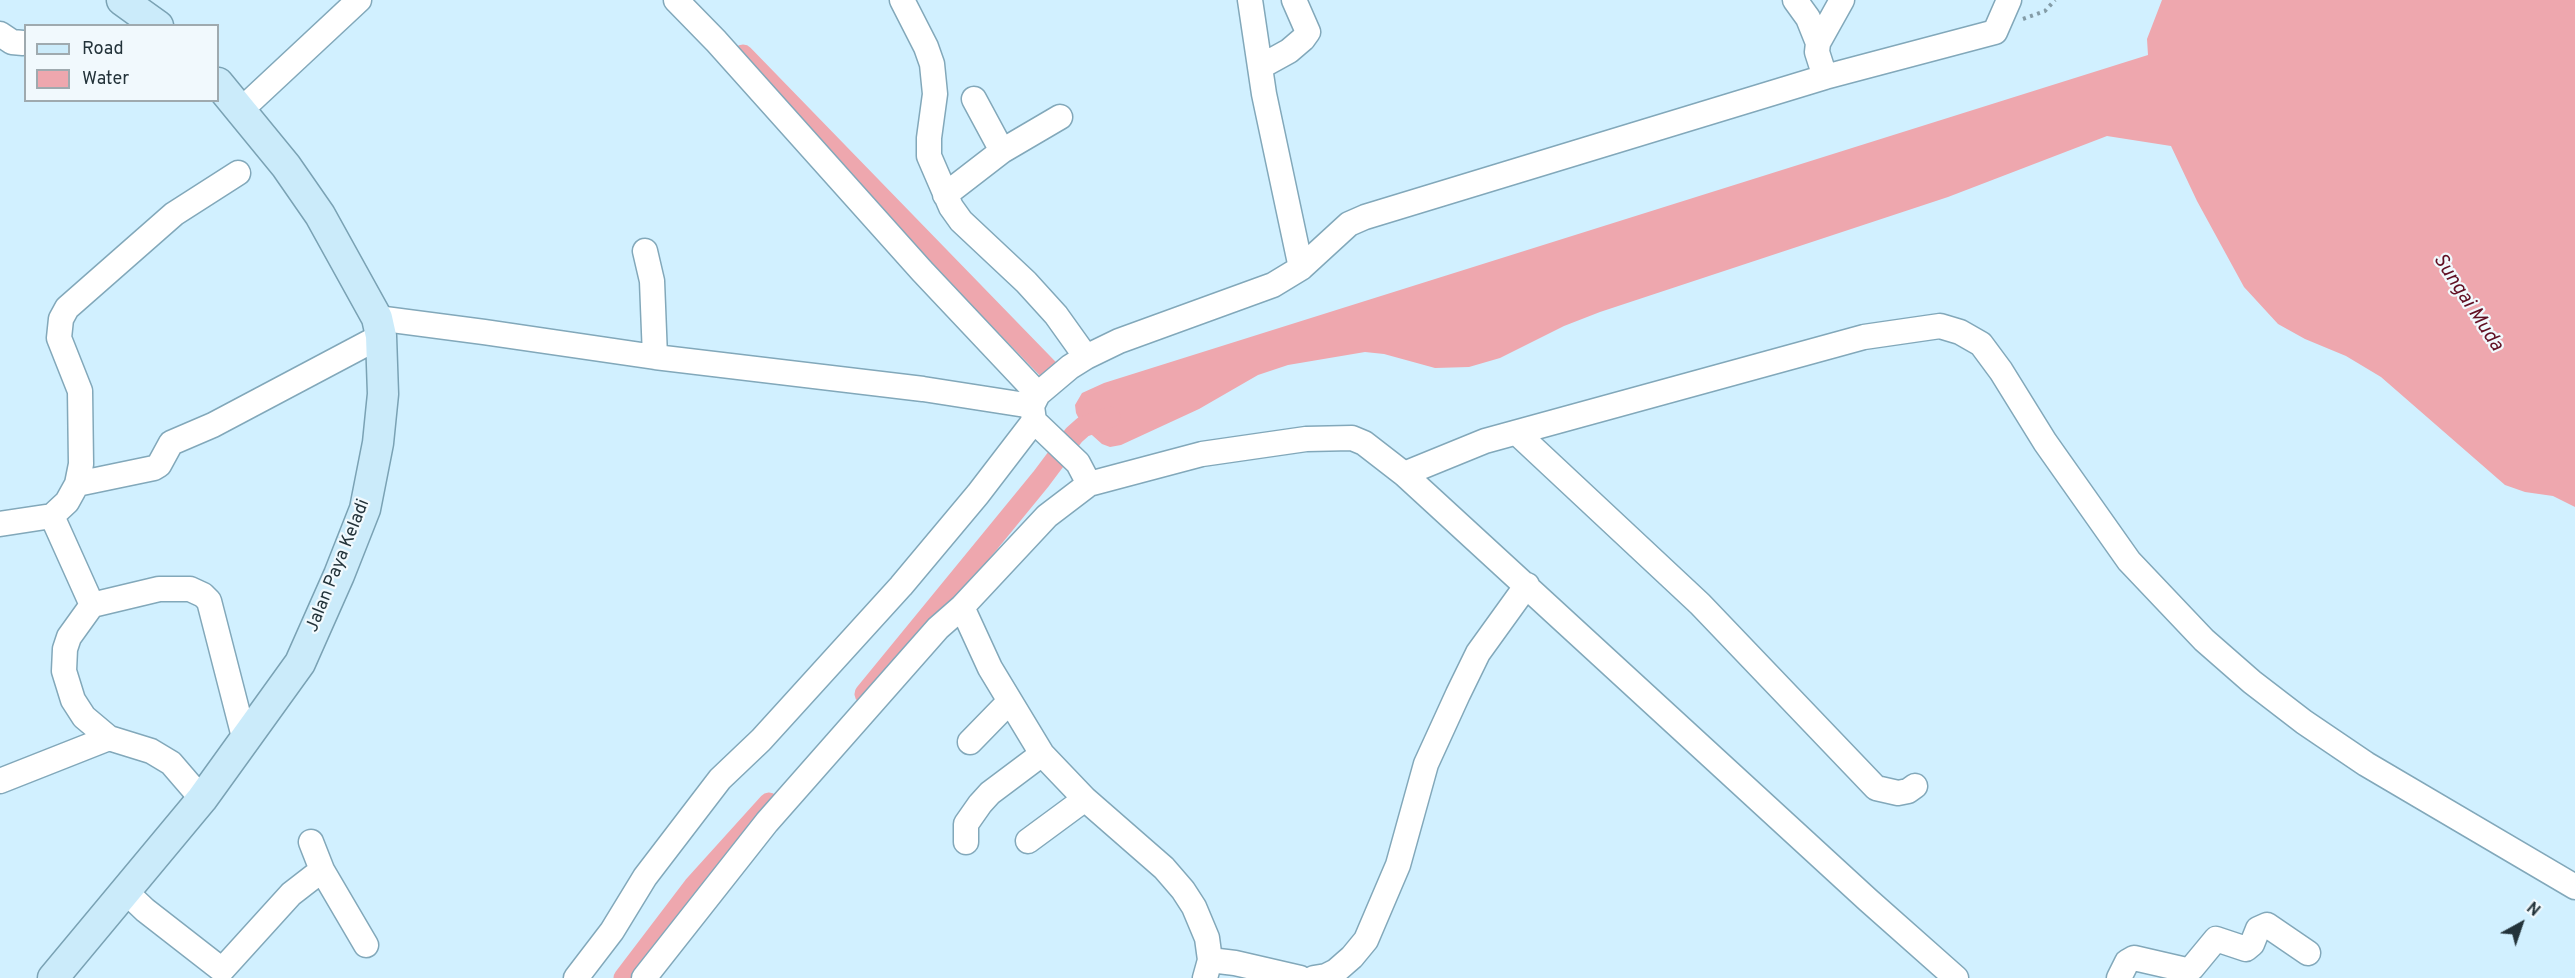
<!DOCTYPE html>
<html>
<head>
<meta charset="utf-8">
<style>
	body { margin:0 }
	#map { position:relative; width:2575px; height:978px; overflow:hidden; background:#d1f0ff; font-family:Overpass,sans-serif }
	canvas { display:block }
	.legend { position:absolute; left:24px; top:24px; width:195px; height:78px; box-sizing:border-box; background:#f1f9fd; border:2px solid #9faaaf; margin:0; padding:8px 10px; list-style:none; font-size:18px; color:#23333a }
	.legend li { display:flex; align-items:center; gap:12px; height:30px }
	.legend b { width:30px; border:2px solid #9faaaf }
	.north { position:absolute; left:2491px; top:894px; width:60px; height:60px; -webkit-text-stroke:4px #f1f9fd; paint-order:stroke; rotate:40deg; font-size:16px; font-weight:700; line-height:24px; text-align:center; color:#23333a }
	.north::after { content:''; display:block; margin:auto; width:21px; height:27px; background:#23333a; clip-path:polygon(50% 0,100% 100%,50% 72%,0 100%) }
</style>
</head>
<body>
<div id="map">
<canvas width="2575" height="978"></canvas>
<ul class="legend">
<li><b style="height:8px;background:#cbebfa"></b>Road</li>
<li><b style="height:16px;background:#eea7ae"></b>Water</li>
</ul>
<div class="north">N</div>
</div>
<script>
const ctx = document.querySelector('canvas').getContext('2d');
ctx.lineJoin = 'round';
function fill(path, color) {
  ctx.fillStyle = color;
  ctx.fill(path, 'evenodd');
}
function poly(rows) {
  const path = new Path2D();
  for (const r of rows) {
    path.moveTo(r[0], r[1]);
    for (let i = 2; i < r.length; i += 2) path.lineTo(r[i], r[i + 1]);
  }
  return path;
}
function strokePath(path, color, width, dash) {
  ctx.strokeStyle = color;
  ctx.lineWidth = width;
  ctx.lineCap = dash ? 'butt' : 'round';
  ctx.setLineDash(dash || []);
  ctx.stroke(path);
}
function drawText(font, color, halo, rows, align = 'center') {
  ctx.font = font + ' Overpass,sans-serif';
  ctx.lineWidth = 4.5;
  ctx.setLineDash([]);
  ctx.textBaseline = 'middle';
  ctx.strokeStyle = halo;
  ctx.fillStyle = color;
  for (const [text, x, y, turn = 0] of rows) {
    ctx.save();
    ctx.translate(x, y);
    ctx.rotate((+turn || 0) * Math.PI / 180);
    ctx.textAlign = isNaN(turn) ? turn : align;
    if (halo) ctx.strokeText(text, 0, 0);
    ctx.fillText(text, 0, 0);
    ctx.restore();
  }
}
const water = poly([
	[2162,0,2575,0,2575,507,2553,496,2525,492,2505,485,2381,377,2346,356,2305,339,2278,324,2244,287,2197,201,2171,146,2107,136,1948,197,1600,312,1564,326,1500,358,1469,367,1435,368,1384,354,1365,352,1288,365,1258,375,1199,409,1121,445,1110,447,1102,444,1083,427,1076,413,1075,405,1082,393,1104,383,2148,55,2147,39]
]);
const canal = poly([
	[743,55,1049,370],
	[865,694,1041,479,1074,435,1083,427,1110,417],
	[624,978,694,886,769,803]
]);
const path = poly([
	[2023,19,2045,11,2055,0]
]);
const minor = poly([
	[676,0,716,41,922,271,1038,394],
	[902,0,926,47,932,64,935,94,929,138,929,156,951,207,961,221,1026,282,1056,315,1086,357],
	[1250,0,1264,94,1301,268],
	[1795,0,1808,18,1818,43],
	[0,34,12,42,23,43],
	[1260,67,1289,51,1303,39,1308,32,1294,0],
	[1825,77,1817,52,1818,43,1842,0],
	[974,99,1002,151],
	[240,111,359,0],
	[945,195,1002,151,1060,117],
	[645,251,652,281,655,357],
	[377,318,484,332,655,357,923,389,1032,406],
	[1517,433,1700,604,1876,788,1898,793,1908,791,1915,786],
	[1404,474,1485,441,1864,337,1940,326,1960,332,1981,344,2001,371,2045,442,2129,561,2204,640,2252,682,2304,722,2366,764,2575,887],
	[77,484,154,468,159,465,171,443,213,425,381,336],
	[1089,484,1078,463,1034,421,1032,406,1038,394,1070,367,1086,357,1119,341,1273,285,1301,268,1349,224,1365,217,1825,77,1995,32,2009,0],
	[52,516,67,502,77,484,81,464,80,391,59,338,61,319,67,308,174,214,238,173],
	[0,524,52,516,92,605,69,637,65,649,64,671,73,700,84,717,109,738,151,751,171,763,202,799],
	[92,605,159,589,190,589,203,595,209,601,245,741],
	[970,742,1009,702],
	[0,781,109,738],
	[1028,841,1085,799],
	[311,842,322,870],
	[966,842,966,824,980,804,990,793,1042,754],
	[125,891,145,910,222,970,291,894,322,870,366,945],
	[1210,960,1207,938,1194,907,1183,890,1164,868,1085,799,1042,754,990,668,962,607,1047,516,1089,484,1202,454,1306,439,1352,438,1364,443,1404,474,1868,900,1956,978],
	[576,978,612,931,645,877,720,779,761,740,901,586,978,494,1034,421],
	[644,978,767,822,938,628,962,607],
	[1205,978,1210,960,1235,963,1300,978],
	[1314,978,1326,976,1336,971,1352,957,1366,940,1398,865,1426,764,1458,694,1478,653,1527,585],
	[2119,978,2127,962,2134,958,2186,970,2192,968,2216,939,2246,949,2252,944,2258,929,2267,925,2308,953]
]);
const major = poly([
	[122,0,158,26],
	[53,978,202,799,300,663,339,575,365,509,378,443,383,394,381,336,377,318,320,215,286,166,218,83]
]);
const streetNames = [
	["Jalan Paya Keladi",339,566,-68]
];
const waterNames = [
	["Sungai Muda",2467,303,57]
];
fill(water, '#eea7ae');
strokePath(canal, '#eea7ae', 21);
strokePath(minor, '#82a8ba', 27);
strokePath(major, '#7aa2b4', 33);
strokePath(path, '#849ca7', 4, [3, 4.5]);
strokePath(minor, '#fff', 24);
strokePath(major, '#cbebfa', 30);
drawText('18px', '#23333a', '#f1f9fd', streetNames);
drawText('italic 20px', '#610f23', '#f1f9fd', waterNames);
</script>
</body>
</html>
